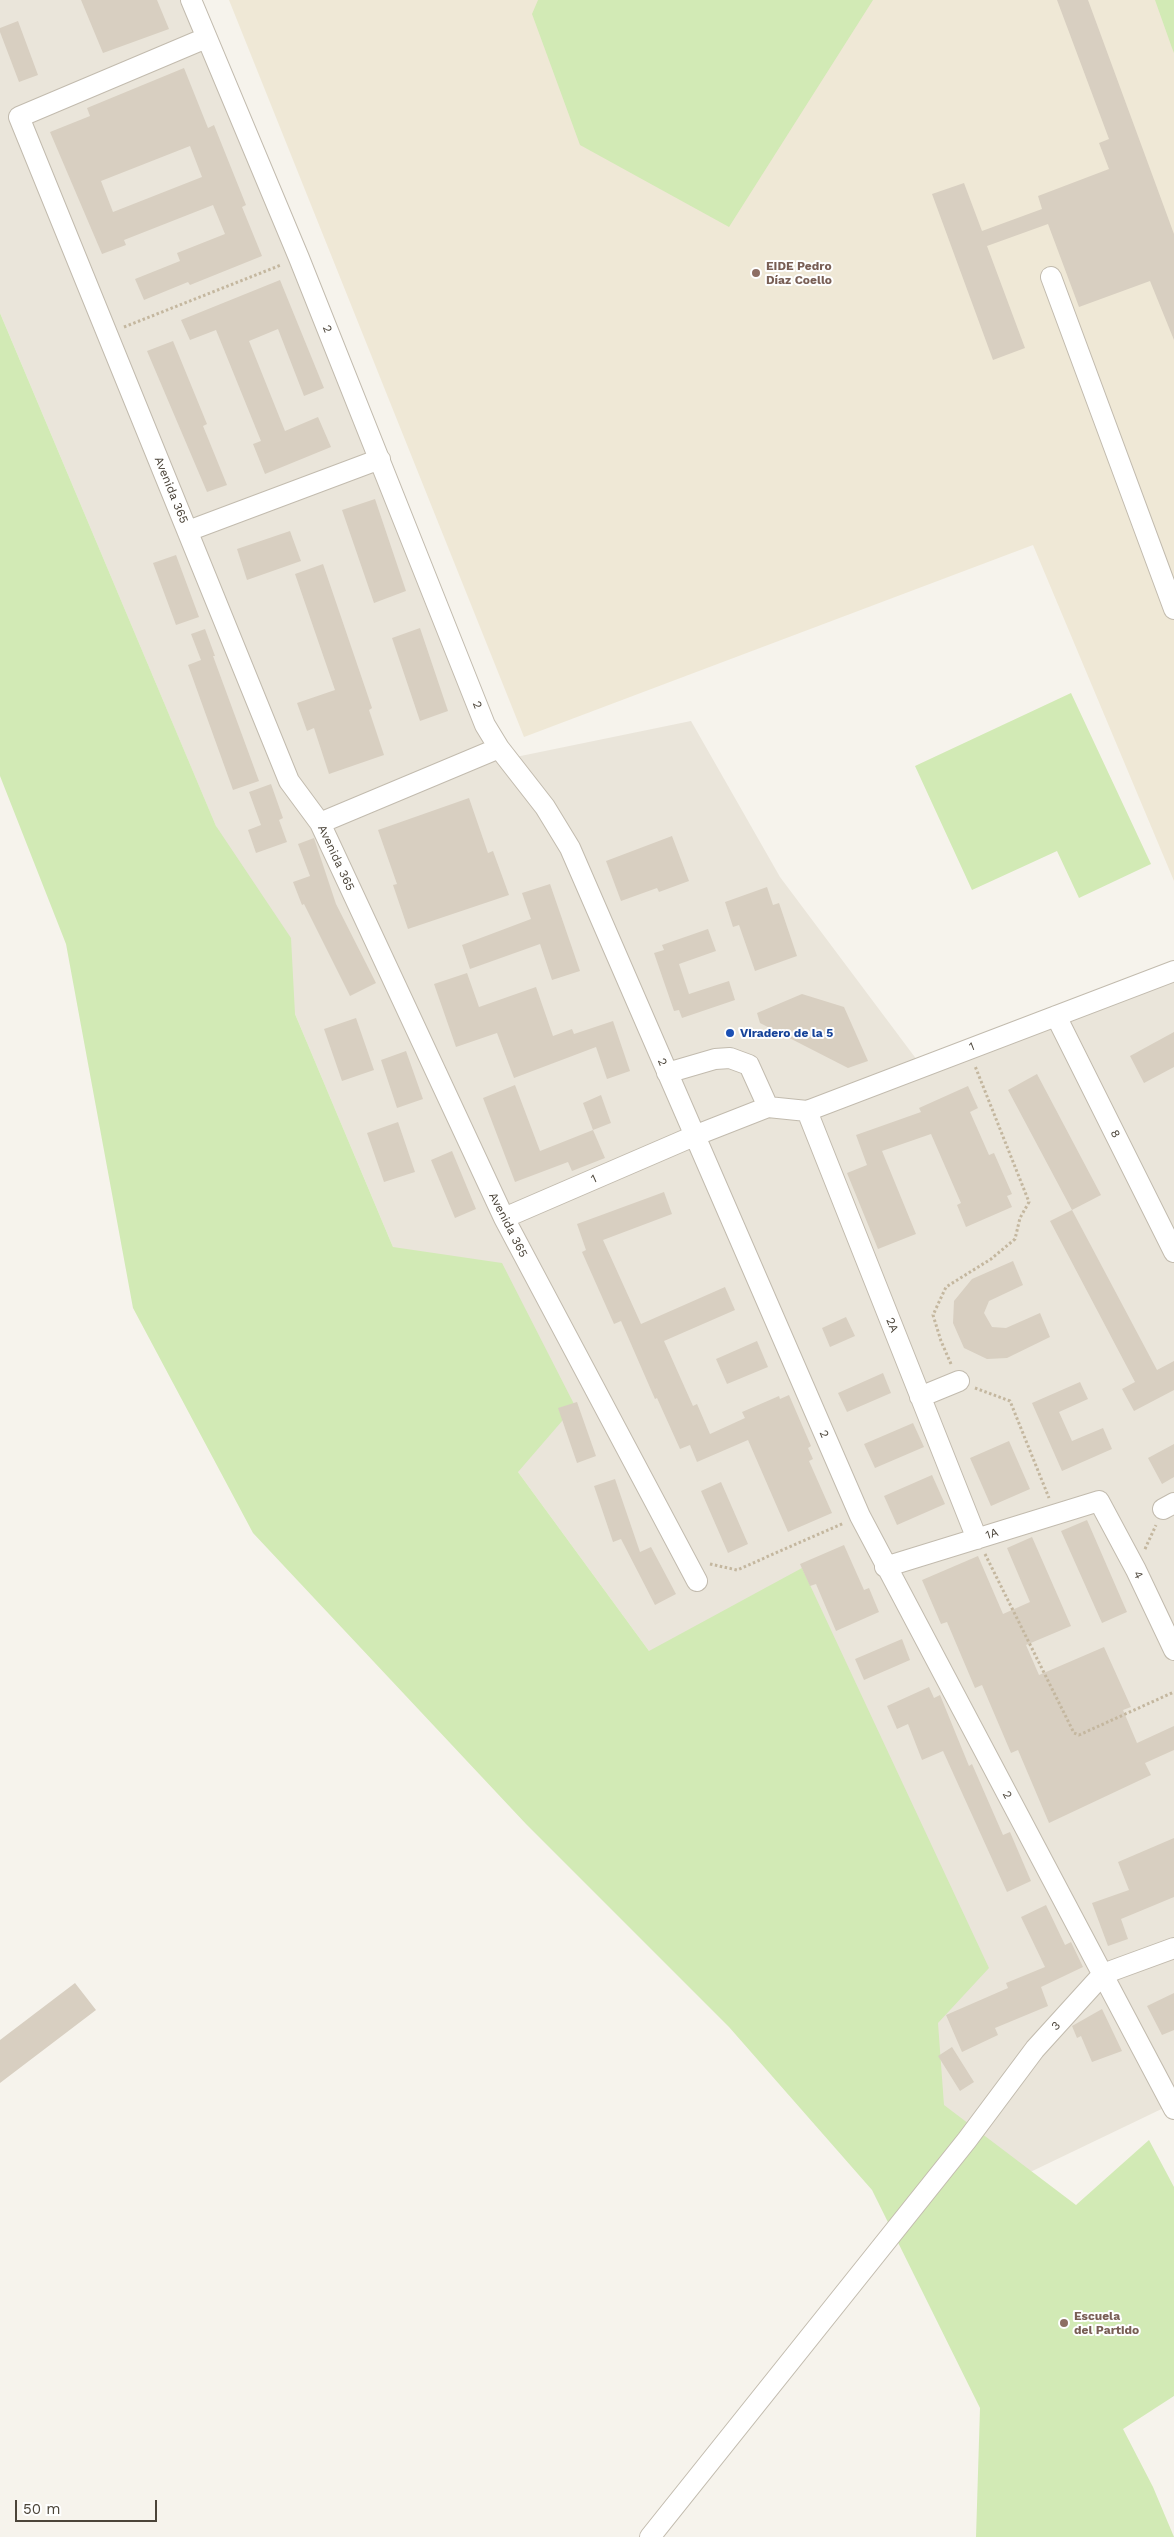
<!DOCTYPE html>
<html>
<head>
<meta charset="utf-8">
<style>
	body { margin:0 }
	#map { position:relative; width:1174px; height:2537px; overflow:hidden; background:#f6f3ec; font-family:"Work Sans",sans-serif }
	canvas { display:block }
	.scale { position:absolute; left:15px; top:2500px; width:142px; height:22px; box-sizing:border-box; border:2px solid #4b4439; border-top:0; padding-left:6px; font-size:15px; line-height:18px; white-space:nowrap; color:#4b4439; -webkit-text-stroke:4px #fff; paint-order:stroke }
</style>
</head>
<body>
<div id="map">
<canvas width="1174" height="2537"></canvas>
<div class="scale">50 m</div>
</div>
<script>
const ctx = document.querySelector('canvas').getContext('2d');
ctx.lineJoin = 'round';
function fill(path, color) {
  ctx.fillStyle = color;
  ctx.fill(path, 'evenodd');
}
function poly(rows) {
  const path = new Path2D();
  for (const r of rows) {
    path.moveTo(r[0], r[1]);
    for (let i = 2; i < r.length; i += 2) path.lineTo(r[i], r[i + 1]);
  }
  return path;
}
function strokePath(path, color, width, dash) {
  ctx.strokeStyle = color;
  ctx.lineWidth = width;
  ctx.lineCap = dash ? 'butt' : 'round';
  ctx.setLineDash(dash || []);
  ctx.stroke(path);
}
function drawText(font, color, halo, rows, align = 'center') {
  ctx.font = font + ' "Work Sans",sans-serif';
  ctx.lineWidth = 4;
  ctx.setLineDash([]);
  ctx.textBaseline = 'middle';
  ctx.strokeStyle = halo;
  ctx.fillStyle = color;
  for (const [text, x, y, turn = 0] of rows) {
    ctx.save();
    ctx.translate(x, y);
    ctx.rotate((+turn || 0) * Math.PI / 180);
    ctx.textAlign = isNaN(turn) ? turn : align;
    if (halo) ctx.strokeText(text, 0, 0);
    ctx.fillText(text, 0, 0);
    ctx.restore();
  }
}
const residential = poly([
	[0,0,189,0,506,759,691,721,780,877,917,1060,1174,968,1174,2103,997,2188,649,1651,518,1472,393,1247,0,313]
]);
const education = poly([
	[229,0,1174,0,1174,881,1033,545,524,737]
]);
const green = poly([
	[538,0,873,0,729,227,580,145,532,14],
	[1155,0,1174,0,1174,53,1172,48],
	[0,313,216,826,291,938,295,1014,393,1247,502,1263,575,1406,518,1472,649,1651,802,1568,989,1968,938,2023,944,2105,1076,2205,1149,2140,1174,2187,1174,2396,1123,2429,1153,2487,1174,2537,976,2537,980,2408,872,2190,729,2027,526,1824,253,1533,133,1308,66,944,0,776],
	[1071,693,1151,864,1079,898,1057,851,972,890,915,766]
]);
const building = poly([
	[81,0,157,0,169,29,103,53],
	[1057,0,1088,0,1174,234,1174,340,1150,281,1079,307,1048,224,987,246,1025,348,993,360,932,194,964,183,982,231,1042,209,1038,196,1109,169,1099,143,1109,139],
	[18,21,38,75,19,82,0,32,0,28],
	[184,68,208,128,214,125,246,205,242,207,262,256,190,285,188,282,144,300,135,279,180,261,177,253,225,234,213,205,124,240,126,245,102,254,50,132,90,116,87,108],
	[190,146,202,177,113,212,101,181],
	[280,280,324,388,304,396,278,329,249,341,285,431,318,417,331,447,265,474,253,444,261,441,216,330,190,340,181,320],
	[173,341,207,424,203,426,227,485,207,492,147,351],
	[375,499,406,591,374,603,342,510],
	[290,531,301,561,247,580,237,549],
	[176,555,199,617,176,625,153,563],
	[323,564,372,708,369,710,384,755,329,774,314,728,307,731,297,703,335,690,295,574],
	[420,628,448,711,420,721,392,638],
	[205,629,215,656,213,656,259,781,233,790,188,665,201,660,191,634],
	[271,784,283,818,279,820,287,842,256,853,248,830,261,825,249,792],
	[469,798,488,853,493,851,509,895,408,929,393,885,397,884,378,830],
	[672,836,689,881,659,892,657,888,621,901,606,861],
	[314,838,336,904,376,983,350,996,304,904,302,905,293,882,310,876,298,844],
	[550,884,580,971,552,980,540,944,470,969,462,945,531,919,522,893],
	[767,887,773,905,779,903,797,956,755,971,739,925,733,927,725,902],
	[708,929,716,951,679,964,689,994,729,981,735,1000,682,1018,679,1010,674,1011,654,953,664,950,662,945],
	[467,973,479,1007,536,987,553,1036,572,1029,574,1034,613,1021,630,1071,607,1079,596,1047,514,1078,497,1033,456,1047,434,984],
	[802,994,844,1007,868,1061,848,1068,760,1023,757,1013],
	[356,1018,374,1070,342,1081,324,1029],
	[1174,1032,1174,1067,1144,1083,1130,1056],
	[406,1051,423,1099,397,1108,381,1060],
	[1037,1074,1101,1195,1072,1210,1008,1090],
	[515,1085,540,1151,593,1130,605,1158,572,1171,568,1162,515,1182,483,1098],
	[968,1086,978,1108,970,1112,989,1155,994,1153,1012,1194,1007,1196,1012,1207,966,1227,957,1205,961,1203,931,1134,882,1151,916,1234,878,1249,847,1173,867,1165,856,1135,921,1112,919,1108],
	[601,1095,611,1123,593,1130,583,1103],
	[398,1122,415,1172,384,1182,367,1133],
	[452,1151,476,1209,455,1218,431,1160],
	[664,1192,672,1214,603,1240,641,1324,725,1287,735,1310,664,1341,693,1406,697,1404,710,1434,745,1418,742,1412,779,1396,780,1399,789,1395,811,1446,808,1448,813,1459,809,1461,832,1513,788,1532,748,1440,697,1462,690,1445,680,1449,657,1398,655,1399,621,1321,614,1324,582,1252,586,1250,577,1224],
	[1072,1210,1157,1370,1174,1361,1174,1390,1134,1411,1122,1389,1135,1382,1050,1221],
	[1013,1261,1023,1285,989,1301,984,1313,992,1327,1006,1328,1040,1313,1050,1337,1007,1358,987,1359,964,1348,953,1323,954,1301,972,1279],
	[846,1317,855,1336,830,1347,822,1328],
	[757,1341,768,1367,727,1384,716,1359],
	[883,1373,891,1393,847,1412,838,1393],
	[1080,1382,1088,1399,1059,1412,1072,1441,1103,1428,1112,1449,1062,1471,1032,1403],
	[577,1402,596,1456,577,1463,558,1408],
	[913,1423,924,1447,875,1468,864,1444],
	[1009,1441,1030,1489,991,1506,970,1458],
	[1174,1444,1174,1477,1162,1484,1148,1458],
	[932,1475,945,1504,897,1525,884,1496],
	[615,1479,640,1552,651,1547,676,1594,655,1605,621,1539,613,1542,594,1486],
	[721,1482,748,1544,728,1553,701,1491],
	[1087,1520,1127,1612,1102,1623,1061,1531],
	[1032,1537,1071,1626,1026,1645,1039,1675,1104,1647,1131,1707,1123,1710,1137,1743,1174,1726,1174,1750,1145,1763,1151,1775,1049,1823,1018,1750,1011,1753,982,1685,975,1688,947,1622,941,1624,922,1580,978,1556,1003,1614,1030,1602,1007,1548],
	[844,1545,864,1590,869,1588,879,1612,836,1631,816,1584,810,1586,800,1564],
	[902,1639,910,1660,864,1680,855,1659],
	[929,1687,934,1698,940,1695,969,1766,972,1764,1003,1835,1010,1832,1031,1881,1007,1892,943,1751,922,1760,908,1724,897,1729,887,1706],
	[1174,1838,1174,1897,1121,1919,1128,1939,1108,1946,1092,1903,1129,1890,1118,1862],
	[1046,1905,1065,1945,1071,1942,1083,1967,1041,1987,1048,2006,995,2028,998,2035,962,2052,946,2015,1008,1988,1006,1983,1045,1967,1021,1917],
	[75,1983,96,2010,0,2083,0,2040],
	[1174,1993,1174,2030,1162,2035,1147,2006],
	[1102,2009,1122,2051,1092,2062,1081,2036,1077,2038,1072,2026],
	[952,2047,974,2082,960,2091,938,2056]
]);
const path = poly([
	[124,327,281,265],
	[951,1364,941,1341,933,1315,946,1287,991,1259,1015,1239,1020,1218,1029,1202,975,1066],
	[975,1388,1010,1401,1049,1498],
	[1145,1549,1156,1525],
	[985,1554,1074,1733,1079,1735,1174,1692],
	[710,1564,737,1570,844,1523]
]);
const minor = poly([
	[191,0,299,258,485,725,499,748,545,807,570,848,860,1516,1174,2109],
	[206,38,19,117,289,781,320,823,504,1218,697,1581],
	[1051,277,1174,609],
	[188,531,380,459],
	[320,823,499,748],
	[1056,1016,1174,1252],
	[667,1073,715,1059,730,1058,749,1065,768,1107],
	[807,1111,977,1539],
	[504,1218,694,1136,768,1107,807,1111,1174,971],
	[920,1397,959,1381],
	[1163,1509,1174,1503],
	[885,1567,1099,1501,1136,1570,1174,1650],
	[650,2537,967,2140,1035,2049,1103,1974,1174,1948]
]);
const markers = [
	[756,273,5,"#8d6e63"],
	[730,1033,5,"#1a4fb4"],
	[1064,2323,5,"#8d6e63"]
];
const educationNames = [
	["EIDE Pedro",766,266],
	["Díaz Coello",766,280],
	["Escuela",1074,2316],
	["del Partido",1074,2330]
];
const streetNames = [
	["2",327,329,68],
	["Avenida 365",171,490,68],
	["2",477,705,68],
	["Avenida 365",336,858,65],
	["1",972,1047,-21],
	["2",662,1062,67],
	["8",1115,1134,63],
	["1",594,1179,-24],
	["Avenida 365",508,1225,63],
	["2A",892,1325,68],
	["2",824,1434,66],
	["1A",992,1534,-17],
	["4",1138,1575,64],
	["2",1007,1795,62],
	["3",1056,2026,-47]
];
const transitNames = [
	["Viradero de la 5",740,1033]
];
fill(residential, '#eae5da');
fill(education, '#efe8d6');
fill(green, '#d2eab5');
fill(building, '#d8cfc1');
strokePath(minor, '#c2bbae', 22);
strokePath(path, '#c4b79f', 3, [2.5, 2.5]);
strokePath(minor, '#fff', 20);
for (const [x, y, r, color] of markers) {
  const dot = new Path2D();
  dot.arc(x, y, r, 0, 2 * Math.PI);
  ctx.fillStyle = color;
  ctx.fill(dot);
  strokePath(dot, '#fff', 2);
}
drawText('bold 12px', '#785e54', '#fff', educationNames, 'left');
drawText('12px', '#4b4439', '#fff', streetNames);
drawText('bold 12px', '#164399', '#fff', transitNames, 'left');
</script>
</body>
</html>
